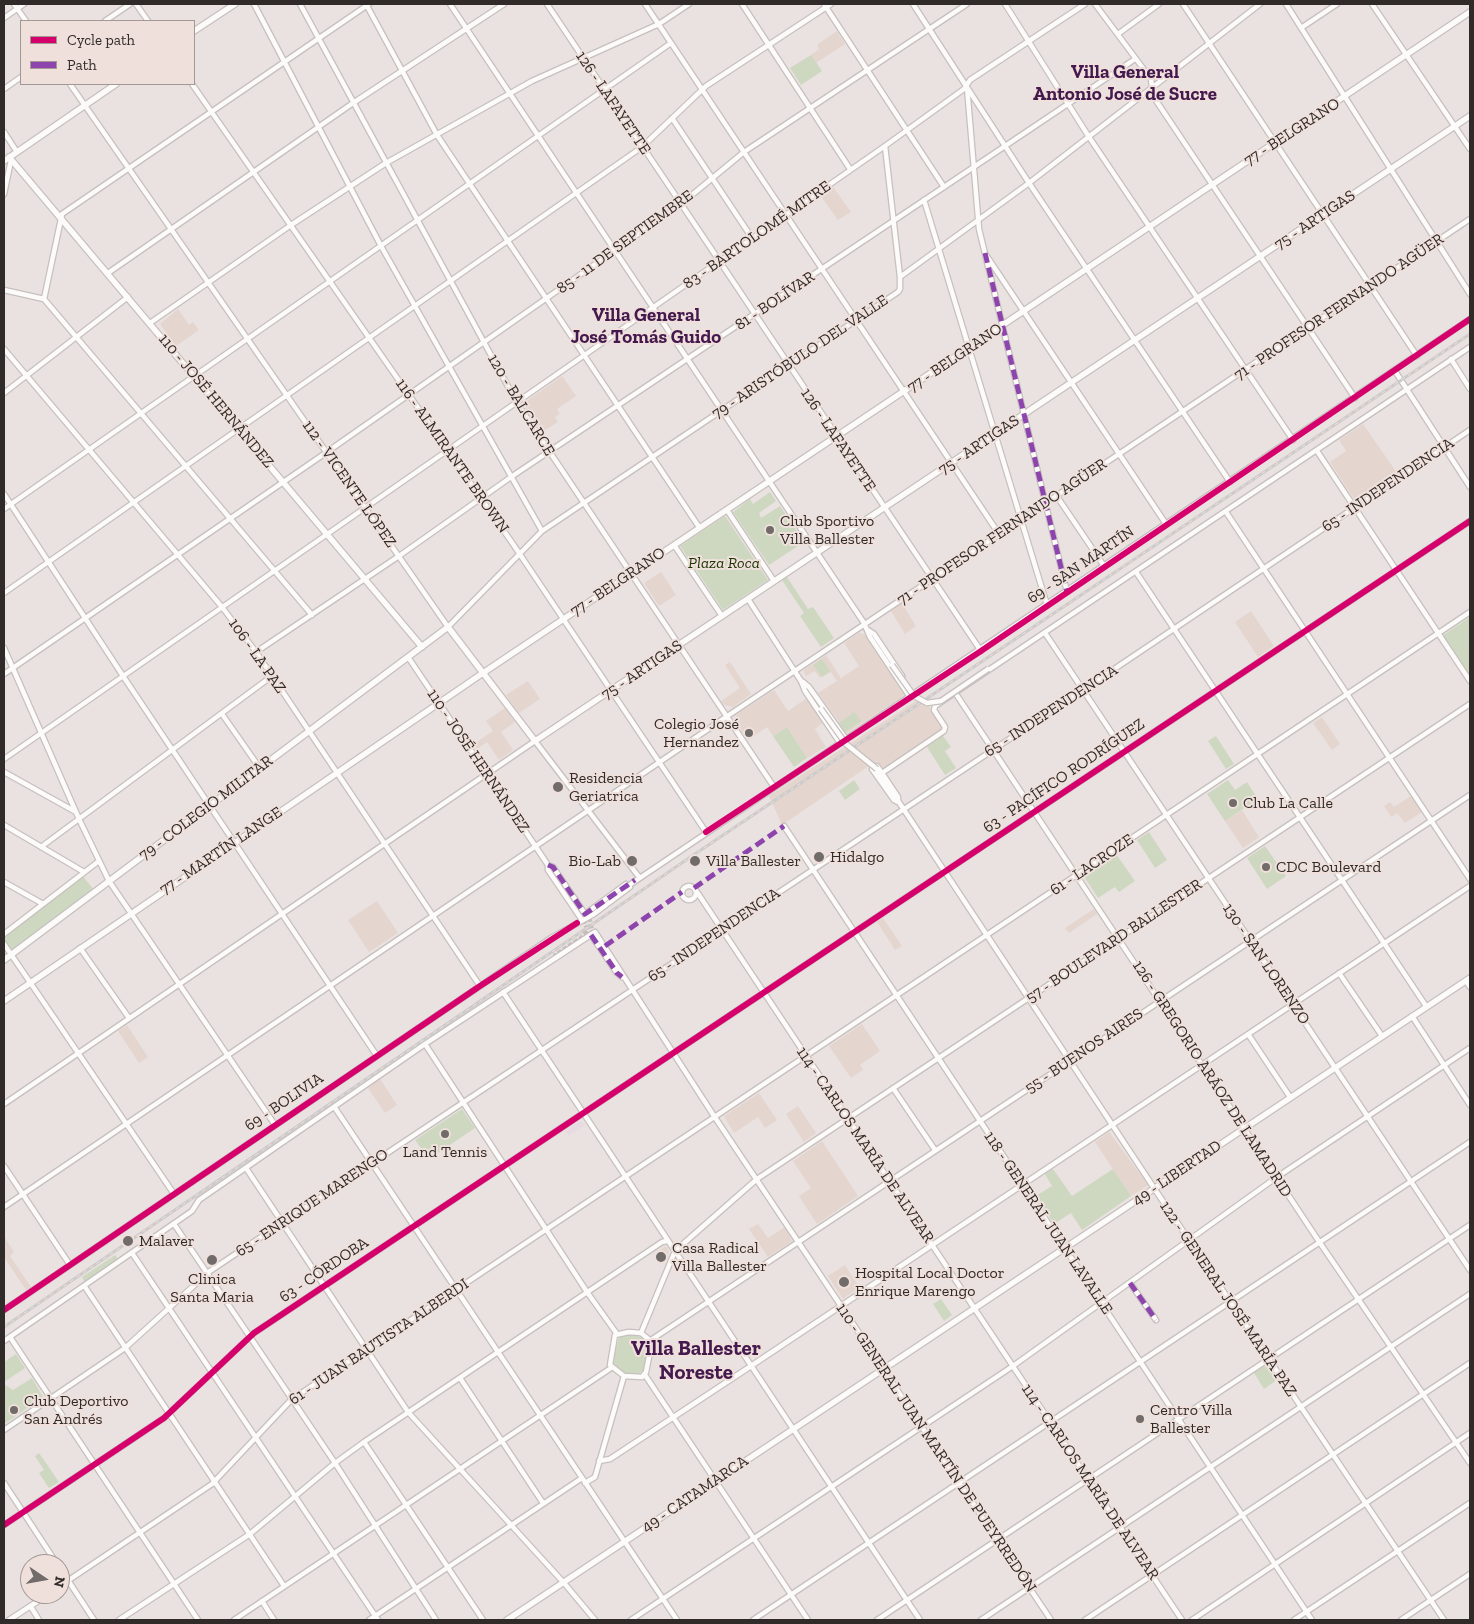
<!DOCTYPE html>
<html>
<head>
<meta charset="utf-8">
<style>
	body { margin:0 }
	#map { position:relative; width:1474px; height:1624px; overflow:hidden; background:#eae2e0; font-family:"Zilla Slab",serif }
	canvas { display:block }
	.frame { position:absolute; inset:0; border:5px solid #302b29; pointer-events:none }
	.legend { position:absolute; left:20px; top:20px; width:175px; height:65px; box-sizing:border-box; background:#efe0db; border:1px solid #a39894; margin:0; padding:6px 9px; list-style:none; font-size:15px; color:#302b29 }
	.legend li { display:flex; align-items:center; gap:10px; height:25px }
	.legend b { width:25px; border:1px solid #a39894 }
	.north { position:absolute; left:20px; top:1554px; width:50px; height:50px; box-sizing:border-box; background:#efe0db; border:1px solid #a39894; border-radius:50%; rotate:102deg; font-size:14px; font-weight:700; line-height:20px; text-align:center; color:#302b29 }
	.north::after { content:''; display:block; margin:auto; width:18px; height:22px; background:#716b69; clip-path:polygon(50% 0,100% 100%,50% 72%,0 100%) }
</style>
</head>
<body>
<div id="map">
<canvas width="1474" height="1624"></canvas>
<div class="frame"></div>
<ul class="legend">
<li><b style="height:6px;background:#d6006c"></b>Cycle path</li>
<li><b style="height:6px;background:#8e44ad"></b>Path</li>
</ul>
<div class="north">N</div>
</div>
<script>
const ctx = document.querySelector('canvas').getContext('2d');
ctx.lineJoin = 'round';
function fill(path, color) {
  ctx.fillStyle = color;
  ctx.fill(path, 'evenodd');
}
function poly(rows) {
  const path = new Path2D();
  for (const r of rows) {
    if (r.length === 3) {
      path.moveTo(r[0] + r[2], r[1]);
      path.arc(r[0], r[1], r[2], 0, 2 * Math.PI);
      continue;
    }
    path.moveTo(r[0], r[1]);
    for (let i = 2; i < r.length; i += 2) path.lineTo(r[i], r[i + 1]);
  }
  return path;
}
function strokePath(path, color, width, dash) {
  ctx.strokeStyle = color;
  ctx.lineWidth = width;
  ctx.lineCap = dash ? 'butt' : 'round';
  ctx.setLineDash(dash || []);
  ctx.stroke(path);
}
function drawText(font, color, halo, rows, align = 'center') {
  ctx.font = font + ' "Zilla Slab",serif';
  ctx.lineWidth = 4;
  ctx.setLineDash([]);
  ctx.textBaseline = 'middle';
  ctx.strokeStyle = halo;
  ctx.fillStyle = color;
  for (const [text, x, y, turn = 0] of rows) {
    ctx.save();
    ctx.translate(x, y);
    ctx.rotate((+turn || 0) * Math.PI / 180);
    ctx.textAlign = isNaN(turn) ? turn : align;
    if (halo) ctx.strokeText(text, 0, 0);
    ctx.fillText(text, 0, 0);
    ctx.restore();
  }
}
const commercial = poly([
	[580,1121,585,1125,569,1136,566,1131]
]);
const built = poly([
	[837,31,845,44,816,63,811,55,819,49,817,45],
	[833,187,851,212,838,220,820,195],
	[178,309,189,325,193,322,199,330,176,346,160,324],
	[562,376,576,396,557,409,560,414,555,417,558,422,542,432,524,405,524,403],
	[1363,424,1397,473,1358,499,1354,499,1330,462,1346,451,1339,440],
	[661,572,676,595,659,606,644,583],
	[902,603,916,626,905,634,891,611],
	[1251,611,1274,646,1258,657,1235,622],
	[859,633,866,635,904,692,903,696,847,733,818,693,837,681,831,672,820,678,815,671,806,676,804,672,804,670,826,655,841,678,859,666,844,643],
	[730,662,751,694,733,707,724,705,721,701,740,688,725,665],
	[528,681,540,699,519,713,506,695],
	[774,690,788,711,807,698,824,722,815,729,826,747,807,758,787,727,773,736,767,727,748,740,735,720,736,715],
	[916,701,928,705,942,727,941,730,884,768,876,761,782,825,769,796],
	[505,708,515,722,501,732,513,750,499,760,487,742,477,749,474,744,493,731,486,721],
	[1322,717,1340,744,1332,750,1313,723],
	[1411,796,1422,812,1405,823,1397,813,1391,817,1384,806,1390,802,1394,807],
	[1242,810,1259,837,1243,848,1225,821],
	[377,901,398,933,369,952,348,920],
	[1094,909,1097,914,1069,933,1065,928],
	[883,918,902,946,895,950,877,922],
	[862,1024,880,1051,860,1065,863,1070,851,1078,829,1046],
	[127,1025,148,1057,139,1063,118,1031],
	[380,1079,397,1105,385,1113,368,1088],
	[759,1093,777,1120,765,1128,758,1117,734,1133,724,1116],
	[798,1106,816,1133,804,1142,786,1114],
	[1109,1132,1148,1185,1131,1196,1095,1142],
	[822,1141,858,1196,817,1224,799,1196,811,1188,793,1161],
	[758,1224,768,1238,785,1227,792,1241,768,1257,749,1229],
	[4,1236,14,1252,10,1256,31,1287,26,1290,4,1257],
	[666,1246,669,1251,665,1262,658,1259,654,1254],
	[845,1265,859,1287,843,1299,828,1276]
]);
const green = poly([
	[811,55,822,71,801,85,790,68],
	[770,492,776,501,759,513,761,518,780,506,804,542,769,565,733,512,750,499,753,504],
	[725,516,768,580,723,610,680,546],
	[787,577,808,609,813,607,834,638,821,647,800,616,804,613,782,580],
	[1470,617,1470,678,1442,636],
	[822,659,830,671,822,677,813,665],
	[854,712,861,721,845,732,839,723],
	[787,727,807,758,794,767,773,736],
	[943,736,951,747,945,751,956,768,945,775,927,747],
	[1216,736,1234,764,1226,769,1208,741],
	[854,780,860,789,845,800,839,791],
	[1228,780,1235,790,1247,782,1258,799,1225,821,1207,794],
	[1149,832,1167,860,1155,868,1137,840],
	[1265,846,1286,876,1267,889,1247,858],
	[1116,854,1135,881,1119,892,1115,887,1098,898,1085,878,1085,875],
	[82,875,94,890,13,950,12,949,4,940,4,936],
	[462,1109,475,1128,429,1159,415,1140],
	[1053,1169,1072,1196,1113,1169,1131,1196,1082,1230,1071,1213,1054,1224,1036,1196,1052,1186,1045,1174],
	[115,1255,118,1259,85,1282,82,1277],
	[941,1299,952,1315,944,1321,933,1304],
	[628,1334,642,1337,649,1345,644,1370,638,1374,625,1373,613,1363,619,1337],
	[16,1354,25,1368,4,1382,4,1362],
	[1267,1365,1277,1380,1264,1389,1254,1373],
	[32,1378,43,1397,4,1424,4,1384,13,1390],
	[39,1453,59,1482,49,1488,39,1473,44,1470,35,1456]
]);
const streetTunnel = poly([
	[548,865,581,914,588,930,581,938,554,956],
	[608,956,592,931,589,916,625,888]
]);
const street = poly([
	[14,4,26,21],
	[136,4,148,21],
	[254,4,381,246,542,531],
	[300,4,517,403,774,787],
	[366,4,437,135,699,527],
	[450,4,864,623,870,637,910,697],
	[547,4,981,651],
	[645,4,999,534],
	[742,4,850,169],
	[824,4,944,187],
	[913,4,1029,183,1230,482],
	[1005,4,1089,137,1293,440],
	[1095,4,1151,79,1153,96,1355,398],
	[1183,4,1417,356],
	[1286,4,1470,294],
	[1372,4,1470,149],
	[4,18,24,4],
	[105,21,130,4],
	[1301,28,1337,4],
	[1118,34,1159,4],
	[70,84,448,627,542,531,898,292,900,289,900,277,1029,183,1260,4],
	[192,84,513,544,706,832],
	[967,87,979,229,1067,592],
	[4,89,21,77],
	[672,118,752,238],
	[4,132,17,152],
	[885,146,900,277],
	[4,194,11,160],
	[924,200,1047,605],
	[986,255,1166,524],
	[108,273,353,103,504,4],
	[4,290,44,299],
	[44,299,62,214,369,4],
	[44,299,312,615],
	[150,323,291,225,386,163,532,81,659,24,689,4],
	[4,349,222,607,256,652,480,986],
	[1451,359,1470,389],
	[1395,371,1470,487],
	[4,393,128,297],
	[1317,451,1470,681],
	[4,494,123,676,377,1056],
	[1056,495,1104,566],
	[4,509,671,43],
	[727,510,774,581],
	[1226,512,1470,879],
	[674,545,722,616],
	[1136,572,1426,1006],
	[4,593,642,147,706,86,831,4],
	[748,599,801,681,805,691,840,743],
	[868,630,874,634,902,676],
	[1045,633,1470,1270],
	[4,648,79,819,109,881,275,1125],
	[256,652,399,556,511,477,1135,59],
	[408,657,548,865,553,867,585,914,626,884],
	[4,674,327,452,681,204,744,152,967,4],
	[803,682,809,687,846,739],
	[956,694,1320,1243,1470,1463],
	[222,714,259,767],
	[4,759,885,146,964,89,970,80,1085,4],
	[874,766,877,766,882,773,898,797,898,802,894,800,872,769,874,766],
	[877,769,1154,1188,1444,1620],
	[4,772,76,812],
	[882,773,944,731,945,727,934,710,935,706,1470,347],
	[4,825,84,872],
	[784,826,1312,1620],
	[41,847,272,676],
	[548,865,548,870,582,920],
	[4,882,43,904],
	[689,893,7],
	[625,888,1470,319],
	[695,889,1182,1620],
	[4,934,99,861],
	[591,935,617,973,622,977],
	[4,944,174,1194],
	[80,948,129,1018],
	[1339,973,1382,1036],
	[1466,981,1470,987],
	[503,992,920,1620],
	[1412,1016,1470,1105],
	[1248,1034,1290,1097],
	[425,1044,587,1292,617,1334],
	[893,1088,935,1150],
	[4,1104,535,741,639,877],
	[335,1108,677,1620],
	[4,1166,70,1265],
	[246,1168,408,1412,564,1583,595,1620],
	[4,1207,726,717,1470,219],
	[174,1224,335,1463,436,1620],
	[132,1253,378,1620],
	[1130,1283,1156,1320],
	[85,1287,284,1586],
	[4,1310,480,986,551,938,594,914,630,887],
	[629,1332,641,1333,652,1342,646,1372,642,1377,624,1376,610,1365,615,1335,629,1332],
	[641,1333,675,1251,757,1179,1470,704],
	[10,1337,198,1620],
	[651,1340,1470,795],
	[4,1341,192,1211,199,1200,425,1044,595,932,714,1116,1051,1620],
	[645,1375,808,1620],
	[460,1378,543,1503],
	[4,1430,125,1348,210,1271,1083,690,1470,430],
	[364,1442,483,1620],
	[599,1461,610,1459,751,1366,1470,886],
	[4,1483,57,1564],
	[585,1483,595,1477,624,1376],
	[4,1525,164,1418,254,1333,1470,521],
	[60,1568,94,1620],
	[60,1586,212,1484,291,1400,1470,612],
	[262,1601,274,1620],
	[31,1607,39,1620],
	[9,1620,49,1594],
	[119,1620,250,1534,335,1463,364,1442,662,1242,667,1241],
	[234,1620,611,1368],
	[369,1620,582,1478],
	[631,1620,1013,1366,1277,1177,1470,1048],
	[753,1620,1470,1142],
	[877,1620,1470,1225],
	[981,1620,1470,1294],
	[1085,1620,1470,1363],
	[1192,1620,1470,1433],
	[1294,1620,1470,1503],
	[1401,1620,1470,1574]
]);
const secondary = poly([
	[194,31,235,4],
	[9,157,422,647],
	[4,161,116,84],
	[4,960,448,627,535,741,1470,116],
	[4,1001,483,673,1470,12],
	[507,1620,1470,978]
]);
const rail = poly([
	[4,1327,692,856,1470,334]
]);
const streetBridge = poly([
	[892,665,914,696,927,703,941,701,988,669],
	[821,709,846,744,877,769]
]);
const quiet = poly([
	[985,253,1067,592],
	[548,865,553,867,585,914,635,880],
	[694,888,784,826],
	[591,935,617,973,622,977],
	[605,946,682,892],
	[1130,1283,1156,1320]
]);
const cycleway = poly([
	[706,832,981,651,1470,319],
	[4,1310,480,986,577,923],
	[4,1525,164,1418,254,1333,1470,521]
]);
const markers = [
	[770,530,5,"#716b69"],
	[749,733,5,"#716b69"],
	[558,787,6,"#716b69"],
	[1233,803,5,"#716b69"],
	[819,857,6,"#716b69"],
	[632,861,6,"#716b69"],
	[695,861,6,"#716b69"],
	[1266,867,5,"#716b69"],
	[445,1134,5,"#716b69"],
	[128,1241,6,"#716b69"],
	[661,1257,6,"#716b69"],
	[212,1260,6,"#716b69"],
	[844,1282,6,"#716b69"],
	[14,1410,5,"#716b69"],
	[1140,1419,5,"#716b69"]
];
const streetNames = [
	["126 - LAFAYETTE",613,103,56],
	["77 - BELGRANO",1292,132,-33],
	["75 - ARTIGAS",1315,220,-34],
	["83 - BARTOLOMÉ MITRE",757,235,-35],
	["85 - 11 DE SEPTIEMBRE",625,242,-36],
	["81 - BOLÍVAR",775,301,-34],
	["71 - PROFESOR FERNANDO AGÜER",1339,307,-34],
	["79 - ARISTÓBULO DEL VALLE",800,357,-34],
	["77 - BELGRANO",955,358,-34],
	["110 - JOSÉ HERNÁNDEZ",216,401,50],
	["120 - BALCARCE",521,405,59],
	["126 - LAFAYETTE",838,440,56],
	["75 - ARTIGAS",979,445,-34],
	["116 - ALMIRANTE BROWN",452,456,55],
	["112 - VICENTE LÓPEZ",349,484,55],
	["65 - INDEPENDENCIA",1388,485,-34],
	["71 - PROFESOR FERNANDO AGÜER",1002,532,-34],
	["69 - SAN MARTÍN",1081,565,-34],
	["77 - BELGRANO",618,582,-34],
	["106 - LA PAZ",257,656,55],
	["75 - ARTIGAS",642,670,-34],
	["65 - INDEPENDENCIA",1051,711,-33],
	["110 - JOSÉ HERNÁNDEZ",478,761,56],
	["63 - PACÍFICO RODRÍGUEZ",1064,776,-34],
	["79 - COLEGIO MILITAR",206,808,-37],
	["77 - MARTÍN LANGE",221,851,-34],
	["61 - LACROZE",1092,865,-34],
	["65 - INDEPENDENCIA",714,935,-34],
	["57 - BOULEVARD BALLESTER",1114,941,-34],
	["130 - SAN LORENZO",1266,964,56],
	["55 - BUENOS AIRES",1084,1051,-34],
	["126 - GREGORIO ARÁOZ DE LAMADRID",1212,1079,57],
	["69 - BOLIVIA",284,1102,-34],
	["114 - CARLOS MARÍA DE ALVEAR",865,1145,56],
	["49 - LIBERTAD",1177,1173,-34],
	["65 - ENRIQUE MARENGO",312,1203,-34],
	["118 - GENERAL JUAN LAVALLE",1048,1223,56],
	["63 - CÓRDOBA",324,1270,-34],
	["122 - GENERAL JOSÉ MARÍA PAZ",1228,1299,56],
	["61 - JUAN BAUTISTA ALBERDI",379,1342,-34],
	["110 - GENERAL JUAN MARTÍN DE PUEYRREDÓN",936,1448,56],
	["114 - CARLOS MARÍA DE ALVEAR",1090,1482,56],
	["49 - CATAMARCA",695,1494,-34]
];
const poiNames = [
	["Club Sportivo",780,521],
	["Villa Ballester",780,539],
	["Colegio José",739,724,"right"],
	["Hernandez",739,742,"right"],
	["Residencia",569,778],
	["Geriatrica",569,796],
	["Club La Calle",1243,803],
	["Hidalgo",830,857],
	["Bio-Lab",621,861,"right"],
	["Villa Ballester",706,861],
	["CDC Boulevard",1276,867],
	["Land Tennis",445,1152,"center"],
	["Malaver",139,1241],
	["Casa Radical",672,1248],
	["Villa Ballester",672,1266],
	["Hospital Local Doctor",855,1273],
	["Enrique Marengo",855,1291],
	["Clinica",212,1279,"center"],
	["Santa Maria",212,1297,"center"],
	["Club Deportivo",24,1401],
	["San Andrés",24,1419],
	["Centro Villa",1150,1410],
	["Ballester",1150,1428]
];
const parkNames = [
	["Plaza Roca",724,563]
];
const quarterNames = [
	["Villa General",1125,73],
	["Antonio José de Sucre",1125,95],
	["Villa General",646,316],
	["José Tomás Guido",646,338]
];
const districtNames = [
	["Villa Ballester",696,1349],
	["Noreste",696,1373]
];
fill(commercial, '#e7dae3');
fill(built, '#e4d5cf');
fill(green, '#ced8c1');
strokePath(streetTunnel, '#c5bdbb', 4.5, [4.5, 2]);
strokePath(street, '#c6c0be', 7);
strokePath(secondary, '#c6c0be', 8);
strokePath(street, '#fcfbfa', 4.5);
strokePath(secondary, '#fcfbfa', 5.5);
strokePath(rail, '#cdcbca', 3);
strokePath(rail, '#efe0db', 1, [4]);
strokePath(streetBridge, '#c6c0be', 7, []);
strokePath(streetBridge, '#fcfbfa', 4.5);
strokePath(quiet, '#8e44ad', 5, [10, 5]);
strokePath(cycleway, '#d6006c', 6);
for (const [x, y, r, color] of markers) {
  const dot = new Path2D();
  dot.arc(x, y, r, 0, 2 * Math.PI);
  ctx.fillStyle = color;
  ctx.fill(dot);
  strokePath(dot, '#efe0db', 2);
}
drawText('16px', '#302b29', '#efe0db', streetNames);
drawText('16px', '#302b29', '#efe0db', poiNames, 'left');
drawText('italic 16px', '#1a3400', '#efe0db', parkNames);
drawText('bold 19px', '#44194d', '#efe0db', quarterNames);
drawText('bold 21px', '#44194d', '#efe0db', districtNames);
</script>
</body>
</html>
